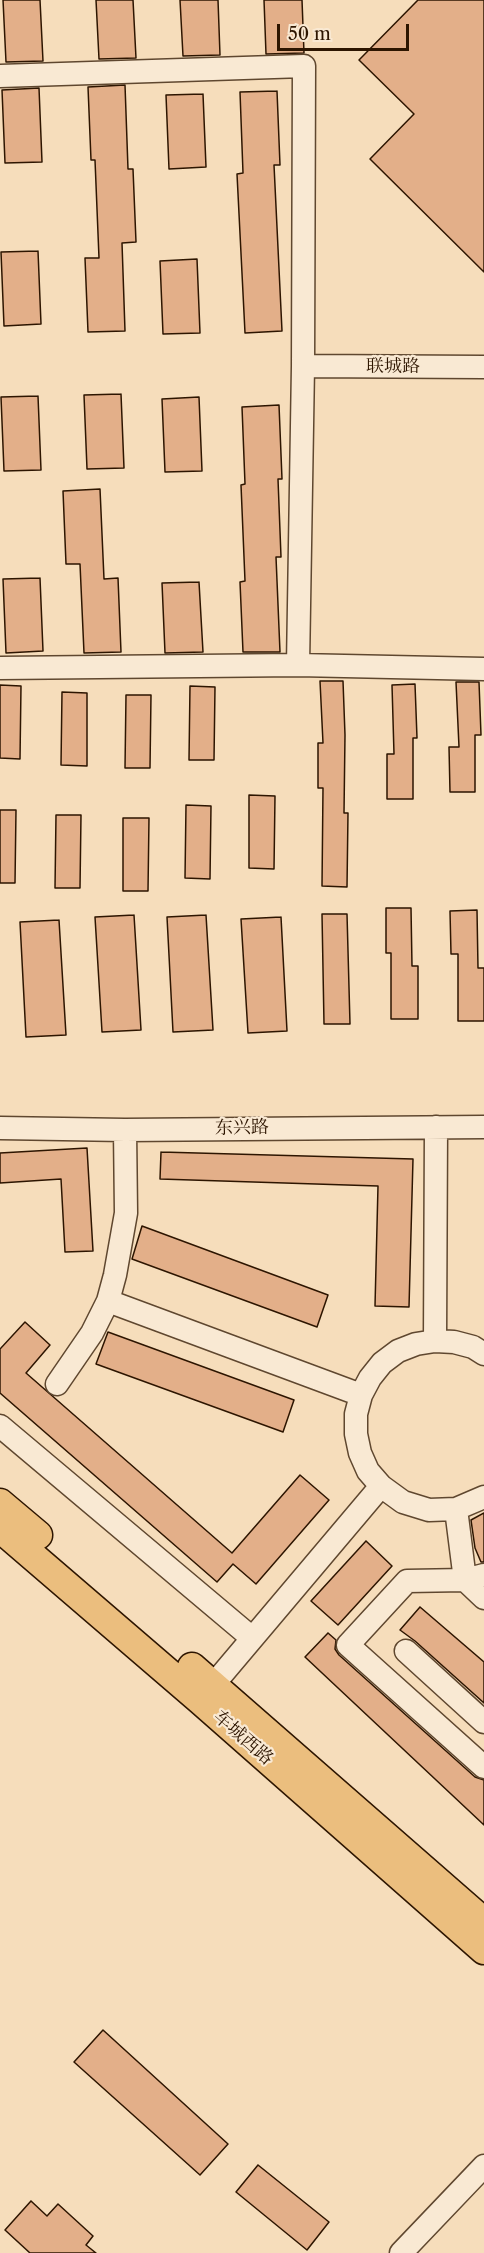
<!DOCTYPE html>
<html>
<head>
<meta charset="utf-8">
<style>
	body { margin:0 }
	#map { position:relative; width:484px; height:2253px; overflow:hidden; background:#f6ddbb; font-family:"Libre Caslon Text",serif }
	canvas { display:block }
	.scale { position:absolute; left:277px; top:24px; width:132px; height:27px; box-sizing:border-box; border:3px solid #2d1500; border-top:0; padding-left:8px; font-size:18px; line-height:21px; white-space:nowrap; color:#2d1500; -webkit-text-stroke:4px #f9e9d3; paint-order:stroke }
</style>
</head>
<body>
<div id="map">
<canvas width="484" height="2253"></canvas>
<div class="scale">50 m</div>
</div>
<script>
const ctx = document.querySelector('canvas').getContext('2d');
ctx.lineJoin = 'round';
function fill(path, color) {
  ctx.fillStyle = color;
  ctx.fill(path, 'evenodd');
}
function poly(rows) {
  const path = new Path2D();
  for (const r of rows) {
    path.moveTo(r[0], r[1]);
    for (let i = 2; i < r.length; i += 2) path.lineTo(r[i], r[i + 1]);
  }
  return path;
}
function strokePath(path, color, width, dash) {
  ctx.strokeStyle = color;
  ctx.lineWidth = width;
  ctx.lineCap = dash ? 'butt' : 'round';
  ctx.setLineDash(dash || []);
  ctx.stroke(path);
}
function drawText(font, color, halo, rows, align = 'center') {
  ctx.font = font + ' "Libre Caslon Text","Noto Serif SC",serif';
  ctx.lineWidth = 4.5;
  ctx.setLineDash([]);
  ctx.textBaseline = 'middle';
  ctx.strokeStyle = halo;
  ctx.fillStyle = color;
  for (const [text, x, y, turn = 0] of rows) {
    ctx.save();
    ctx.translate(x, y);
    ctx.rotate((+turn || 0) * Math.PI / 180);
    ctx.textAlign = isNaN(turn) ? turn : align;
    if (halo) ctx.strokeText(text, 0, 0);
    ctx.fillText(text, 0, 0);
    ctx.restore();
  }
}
const building = poly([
	[3,0,40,0,43,61,6,62,3,0],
	[96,0,133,0,136,58,99,59,96,0],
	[180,0,218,0,220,55,183,56,180,0],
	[264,0,302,0,304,53,266,54,264,0],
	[418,0,484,0,484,272,370,159,414,114,359,60,418,0],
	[125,85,128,169,133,169,136,242,122,243,125,331,88,332,85,258,99,258,95,160,91,160,88,87,125,85],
	[39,88,42,162,5,163,2,90,39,88],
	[277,91,280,165,274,165,282,331,245,333,237,174,243,173,240,92,277,91],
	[203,94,206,167,169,169,166,95,203,94],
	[38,251,41,324,4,326,1,252,38,251],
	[197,259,200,333,163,334,160,261,197,259],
	[121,394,124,468,87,469,84,395,121,394],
	[38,396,41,470,4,471,1,397,38,396],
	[199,397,202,471,165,472,162,399,199,397],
	[279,405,282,479,278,479,281,557,276,557,280,652,243,652,240,582,245,581,241,485,245,484,242,407,279,405],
	[100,489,104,579,118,578,121,652,84,653,80,564,66,564,63,491,100,489],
	[40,578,43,651,6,653,3,579,40,578],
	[199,582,203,652,165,653,162,583,199,582],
	[320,681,343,681,345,735,344,813,348,813,347,887,322,886,323,788,318,788,318,743,323,743,320,681],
	[456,682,479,682,481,735,475,735,475,792,450,792,449,747,459,747,456,682],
	[415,684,417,738,413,738,413,799,387,799,387,754,394,754,392,685,415,684],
	[0,685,21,686,20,759,0,758,0,685],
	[190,686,215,687,214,760,189,760,190,686],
	[62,692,87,693,87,766,61,765,62,692],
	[126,695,151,695,150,768,125,768,126,695],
	[249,795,275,796,274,869,249,868,249,795],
	[186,805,211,806,210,879,185,878,186,805],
	[0,810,16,810,15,883,0,883,0,810],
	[56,815,81,815,80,888,55,888,56,815],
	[123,818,149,818,148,891,123,891,123,818],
	[386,908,411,908,412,966,418,966,418,1019,391,1019,391,953,386,953,386,908],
	[477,910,478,968,484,968,484,1021,458,1021,458,954,451,954,450,911,477,910],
	[322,914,347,914,350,1024,324,1024,322,914],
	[134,915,141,1030,102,1032,95,917,134,915],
	[206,915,213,1030,173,1032,167,917,206,915],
	[281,917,287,1031,248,1033,241,919,281,917],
	[59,920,66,1035,26,1037,20,922,59,920],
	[87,1148,93,1251,65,1252,61,1179,0,1183,0,1153,87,1148],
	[161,1152,413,1159,409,1307,375,1306,378,1186,160,1179,161,1152],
	[142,1226,328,1295,317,1327,132,1259,142,1226],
	[25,1322,50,1345,26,1373,232,1553,300,1475,329,1500,256,1584,233,1564,217,1582,0,1393,0,1349,25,1322],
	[108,1332,294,1400,283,1432,96,1364,108,1332],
	[484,1513,484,1562,481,1562,475,1548,471,1520,484,1513],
	[366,1541,392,1566,338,1625,311,1601,366,1541],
	[420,1607,484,1662,484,1703,415,1641,400,1630,420,1607],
	[328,1633,336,1640,335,1649,339,1655,475,1777,484,1780,484,1825,305,1657,328,1633],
	[103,2030,228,2144,200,2175,74,2062,103,2030],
	[258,2165,329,2222,307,2250,236,2192,258,2165],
	[31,2201,47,2216,58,2204,93,2236,86,2245,96,2253,30,2253,5,2230,31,2201]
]);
const minor = poly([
	[0,76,304,66,303,366,298,665],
	[303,366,484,367],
	[0,668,298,665,484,669],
	[0,1128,125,1130,484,1127],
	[108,1301,361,1395],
	[435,1341,436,1127],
	[484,1354,473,1347,454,1342,435,1341,416,1344,398,1351,382,1363,370,1378,361,1395,356,1414,356,1434,360,1453,368,1471,381,1486,403,1502,429,1510,456,1509,484,1497],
	[57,1384,92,1333,108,1301,115,1275,126,1213,125,1130],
	[0,1426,252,1638],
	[456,1509,465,1580,484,1598],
	[484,1575,465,1580,407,1581,348,1645,484,1767],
	[406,1651,484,1722],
	[202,1698,381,1486],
	[401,2253,484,2166]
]);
const major = poly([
	[0,1503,38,1535],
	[0,1528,200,1700,484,1950],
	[192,1667,484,1922]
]);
const streetNames = [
	["联城路",393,367],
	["东兴路",242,1128,-1],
	["车城西路",243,1738,41]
];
fill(building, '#e3af89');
strokePath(building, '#2d1500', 1.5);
strokePath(minor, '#5f472f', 25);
strokePath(major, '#2d1500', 31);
strokePath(minor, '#f9e9d3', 22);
strokePath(major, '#ebbe7e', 28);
drawText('18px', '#2d1500', '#f9e9d3', streetNames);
</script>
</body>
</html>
